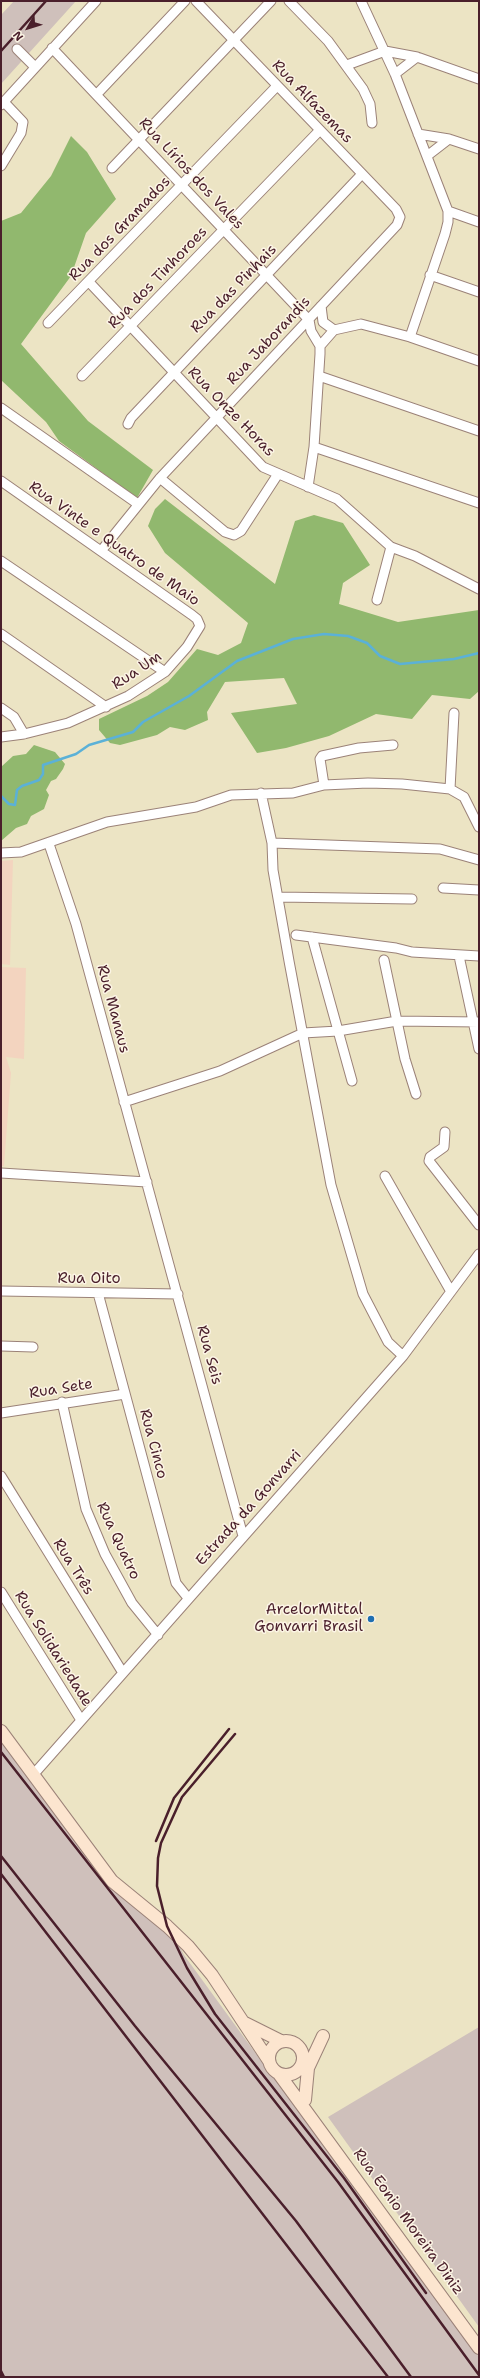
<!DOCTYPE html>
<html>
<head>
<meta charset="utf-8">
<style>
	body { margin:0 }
	#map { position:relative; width:480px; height:2378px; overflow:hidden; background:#ece4c4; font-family:"Shantell Sans",sans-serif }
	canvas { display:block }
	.frame { position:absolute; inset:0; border:2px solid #4a1f2b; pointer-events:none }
	.north { position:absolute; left:8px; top:8px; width:40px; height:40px; -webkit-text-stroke:3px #fcf5e5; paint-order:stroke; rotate:231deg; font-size:11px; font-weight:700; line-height:16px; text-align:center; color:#4a1f2b }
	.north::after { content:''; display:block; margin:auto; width:14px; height:18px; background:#4a1f2b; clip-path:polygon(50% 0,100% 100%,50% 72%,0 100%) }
</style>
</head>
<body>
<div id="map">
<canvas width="480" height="2378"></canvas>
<div class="frame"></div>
<div class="north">N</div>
</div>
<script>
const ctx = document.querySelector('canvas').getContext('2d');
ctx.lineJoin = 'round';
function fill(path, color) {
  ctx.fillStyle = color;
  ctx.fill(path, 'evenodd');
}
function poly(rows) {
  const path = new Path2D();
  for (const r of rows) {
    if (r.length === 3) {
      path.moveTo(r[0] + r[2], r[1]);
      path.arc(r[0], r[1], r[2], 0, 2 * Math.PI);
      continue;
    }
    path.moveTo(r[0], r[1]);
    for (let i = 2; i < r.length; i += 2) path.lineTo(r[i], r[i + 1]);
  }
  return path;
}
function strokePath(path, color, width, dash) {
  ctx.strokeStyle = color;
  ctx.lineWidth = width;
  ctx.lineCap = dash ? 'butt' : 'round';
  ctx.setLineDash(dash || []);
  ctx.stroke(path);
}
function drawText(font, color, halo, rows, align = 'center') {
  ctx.font = font + ' "Shantell Sans",sans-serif';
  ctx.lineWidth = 3;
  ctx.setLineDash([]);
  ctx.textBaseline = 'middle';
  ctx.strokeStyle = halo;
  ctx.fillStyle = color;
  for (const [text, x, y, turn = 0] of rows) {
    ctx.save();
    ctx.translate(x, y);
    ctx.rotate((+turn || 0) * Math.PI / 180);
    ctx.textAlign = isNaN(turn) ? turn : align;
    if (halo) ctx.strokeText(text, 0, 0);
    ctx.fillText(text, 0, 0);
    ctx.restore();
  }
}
const built = poly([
	[13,860,10,965,1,964,1,861],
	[1,967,26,968,24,1059,6,1057,11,1073,4,1166,1,1166]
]);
const industrial = poly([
	[14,1,76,1,1,84,1,15],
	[1,1736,105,1879,175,1937,184,1955,270,2073,278,2079,296,2103,479,2357,479,2377,1,2377],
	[479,2027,479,2327,328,2117]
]);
const forest = poly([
	[71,136,87,152,116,199,86,233,71,276,21,344,88,421,153,470,137,498,59,441,46,422,1,380,1,221,21,213,51,176],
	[165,499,275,584,295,521,314,515,343,523,370,565,343,583,339,604,398,622,479,610,479,691,470,699,432,695,412,719,376,714,329,736,286,748,257,753,231,713,297,704,284,678,225,682,207,712,208,720,185,730,170,727,157,735,120,745,110,743,99,730,99,719,147,696,168,682,197,649,218,655,241,643,248,623,165,553,148,526,155,509],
	[34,745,55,752,65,764,63,769,56,779,51,781,46,790,49,795,44,809,31,816,27,824,16,828,1,841,1,767,13,756,26,754]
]);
const stream = poly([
	[1,796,9,804,15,805,17,790,22,786,39,780,43,774,43,765,76,754,89,745,133,732,143,722,189,696,237,661,293,639,324,634,348,636,367,643,380,656,400,664,454,659,479,653]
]);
const minor = poly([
	[289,1,328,41,363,89,370,104,372,123],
	[361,1,395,74,448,211,448,222,445,234,410,337],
	[52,48,309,320],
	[17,49,35,67],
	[347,65,385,51,417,57,479,79],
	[395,74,417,57],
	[97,94,185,1],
	[1,105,96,1],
	[418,134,449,139,479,149],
	[427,156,449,139],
	[1,166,21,133,23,122,4,102],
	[112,168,271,1],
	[448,211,479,222],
	[430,275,479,292],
	[89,282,263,467,337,499,391,547,415,556,479,589],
	[321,306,323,322,334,330],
	[48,323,277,86],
	[320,346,334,330,361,324,410,337,479,361],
	[82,376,320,130],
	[319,376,479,431],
	[1,408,138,504],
	[128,424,131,418,362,174],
	[314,447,479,503],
	[160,478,225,532,234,535,241,531,278,474],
	[1,481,192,615,197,619,200,626,187,647,165,672,128,696,68,723,24,734,1,737],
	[308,487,314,447,320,354,320,346,311,331,309,320],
	[101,551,160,478,397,225,400,217,396,209,196,1],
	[1,561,165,672],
	[377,600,391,547],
	[1,634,106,707],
	[1,708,14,717,24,734],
	[454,713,450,789,464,797,479,827],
	[324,785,320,759,322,756,359,748,393,745],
	[261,793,272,843,273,870,289,961,331,1185,363,1294,388,1342,403,1356],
	[272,843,440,849,479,860],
	[49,844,76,924,243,1536],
	[1,853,21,852,107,822,196,807,231,795,293,793,324,785,368,783,402,784,450,789],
	[443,888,479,890],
	[278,897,412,899],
	[296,935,396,948,412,952,479,956],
	[312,937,352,1081],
	[459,956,479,1049],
	[384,960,405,1059,416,1094],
	[124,1102,220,1071,303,1033,338,1031,397,1021,479,1022],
	[445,1132,444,1147,430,1157,429,1161,479,1225],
	[1,1173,147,1182],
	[385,1176,450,1290],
	[1,1291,178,1294],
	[98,1293,176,1583,188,1598],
	[1,1346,33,1347],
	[62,1402,86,1509,105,1554,132,1603,158,1635],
	[1,1413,125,1394],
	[1,1476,123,1673],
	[1,1592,81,1720],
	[33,1775,403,1356,479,1254]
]);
const secondary = poly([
	[1,1731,112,1881,167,1926,188,1946,212,1975,269,2061],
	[245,2023,281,2041],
	[286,2058,17],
	[279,2074,479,2348],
	[305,2100,308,2068,323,2036]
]);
const rail = poly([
	[1,51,46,1],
	[235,1734,182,1797,161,1843,158,1858,157,1886,167,1926,187,1968,215,2014,344,2178,426,2293],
	[1,1752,338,2182,479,2375],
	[156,1841,174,1798,229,1729],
	[1,1856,135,2026,296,2221,411,2377],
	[1,1874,388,2377],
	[1,2371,4,2377]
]);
const markers = [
	[371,1619,4,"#1f6fb2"]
];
const streetNames = [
	["Rua Alfazemas",312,102,46],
	["Rua Lírios dos Vales",191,174,47],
	["Rua dos Gramados",120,229,-46],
	["Rua dos Tinhoroes",158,278,-46],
	["Rua das Pinhais",234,289,-46],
	["Rua Jaborandis",269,341,-47],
	["Rua Onze Horas",231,412,46],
	["Rua Vinte e Quatro de Maio",114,544,35],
	["Rua Um",137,671,-34],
	["Rua Manaus",113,1009,75],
	["Rua Oito",89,1279],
	["Rua Seis",209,1355,75],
	["Rua Sete",61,1389,-9],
	["Rua Cinco",153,1444,75],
	["Estrada da Gonvarri",249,1508,-48],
	["Rua Quatro",118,1541,65],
	["Rua Três",73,1567,58],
	["Rua Solidariedade",53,1649,58],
	["Rua Eonio Moreira Diniz",408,2222,54]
];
const poiNames = [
	["ArcelorMittal",363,1610],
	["Gonvarri Brasil",363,1627]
];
fill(built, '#f3d4bf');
fill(industrial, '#cfc0bb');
fill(forest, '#91b86e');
strokePath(stream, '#5bb1d7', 2.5);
strokePath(minor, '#9b8278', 11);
strokePath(secondary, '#9b8278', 14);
strokePath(minor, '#fff', 9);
strokePath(secondary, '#fce5cf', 12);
strokePath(rail, '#4a1f2b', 2.5);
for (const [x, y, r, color] of markers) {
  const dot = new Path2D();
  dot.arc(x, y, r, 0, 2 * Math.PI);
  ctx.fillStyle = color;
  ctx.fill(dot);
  strokePath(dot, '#fcf5e5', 1.5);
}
drawText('15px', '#4a1f2b', '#fcf5e5', streetNames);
drawText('15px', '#4a1f2b', '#fcf5e5', poiNames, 'right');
</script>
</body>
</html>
